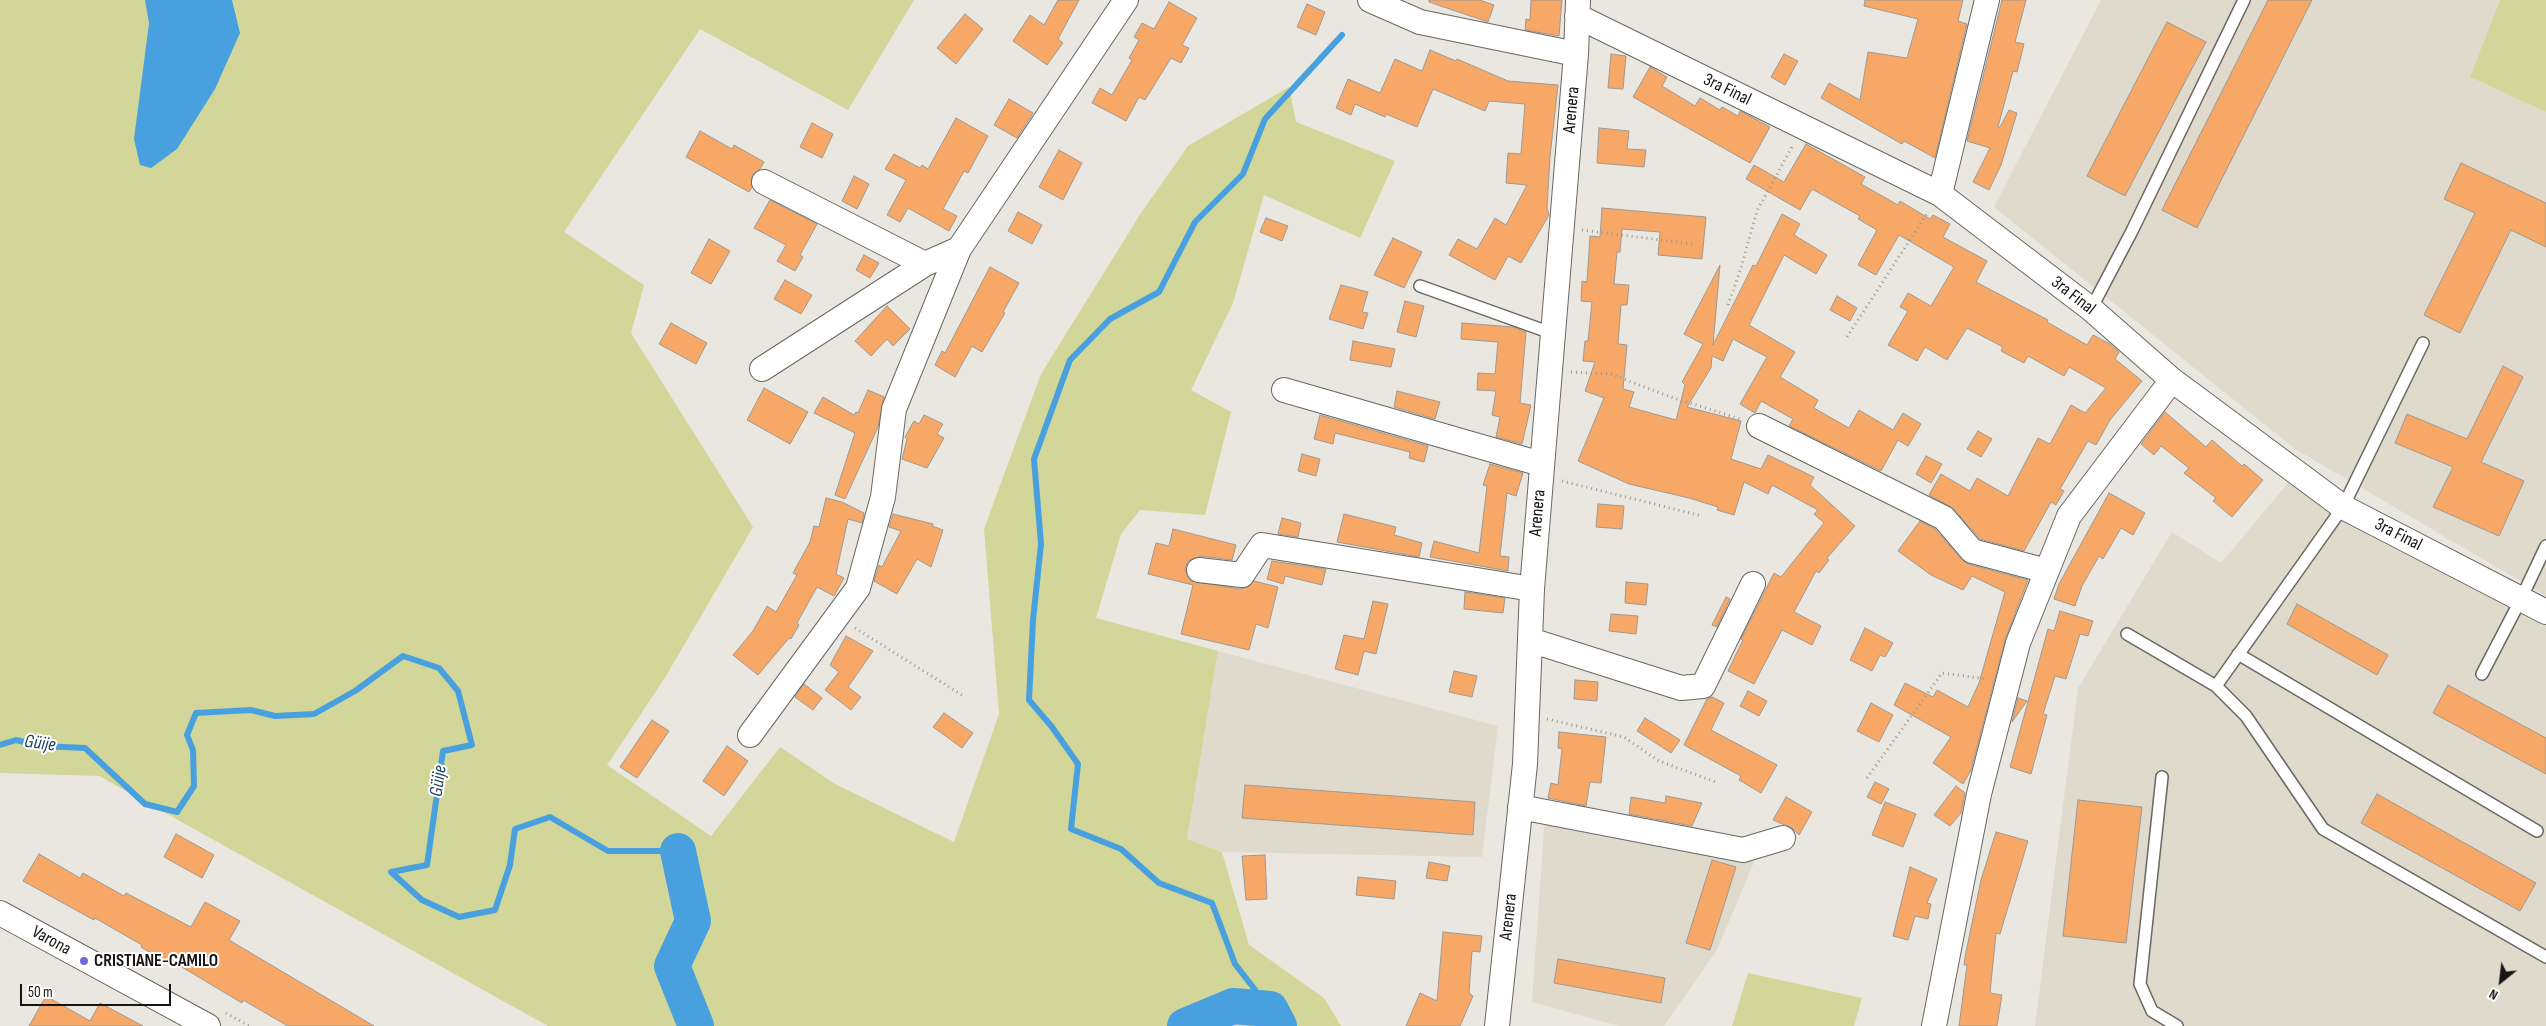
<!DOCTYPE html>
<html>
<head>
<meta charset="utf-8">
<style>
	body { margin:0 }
	#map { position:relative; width:2546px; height:1026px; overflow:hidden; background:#e9e7e0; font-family:"Sofia Sans Condensed",sans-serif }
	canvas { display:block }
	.north { position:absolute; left:2476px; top:956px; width:50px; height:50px; -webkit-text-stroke:4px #fff; paint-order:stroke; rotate:209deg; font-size:14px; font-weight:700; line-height:20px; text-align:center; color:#161513 }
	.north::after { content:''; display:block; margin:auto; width:18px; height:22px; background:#161513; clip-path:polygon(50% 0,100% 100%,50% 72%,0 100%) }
	.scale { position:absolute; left:20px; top:984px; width:151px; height:22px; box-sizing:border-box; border:2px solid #161513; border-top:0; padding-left:6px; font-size:15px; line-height:18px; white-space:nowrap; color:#161513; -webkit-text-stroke:4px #fff; paint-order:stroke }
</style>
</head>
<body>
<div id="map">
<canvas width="2546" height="1026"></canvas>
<div class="north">N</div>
<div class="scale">50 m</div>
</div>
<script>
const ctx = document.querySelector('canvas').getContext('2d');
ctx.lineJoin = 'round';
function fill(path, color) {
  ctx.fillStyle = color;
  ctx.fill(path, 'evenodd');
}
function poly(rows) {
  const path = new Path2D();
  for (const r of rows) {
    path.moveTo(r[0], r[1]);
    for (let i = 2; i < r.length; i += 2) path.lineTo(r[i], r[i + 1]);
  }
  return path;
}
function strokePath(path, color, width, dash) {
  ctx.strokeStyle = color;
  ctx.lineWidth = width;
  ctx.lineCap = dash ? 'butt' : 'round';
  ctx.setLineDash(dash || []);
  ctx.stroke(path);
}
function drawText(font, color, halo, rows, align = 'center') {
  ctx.font = font + ' "Sofia Sans Condensed",sans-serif';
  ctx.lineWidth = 4;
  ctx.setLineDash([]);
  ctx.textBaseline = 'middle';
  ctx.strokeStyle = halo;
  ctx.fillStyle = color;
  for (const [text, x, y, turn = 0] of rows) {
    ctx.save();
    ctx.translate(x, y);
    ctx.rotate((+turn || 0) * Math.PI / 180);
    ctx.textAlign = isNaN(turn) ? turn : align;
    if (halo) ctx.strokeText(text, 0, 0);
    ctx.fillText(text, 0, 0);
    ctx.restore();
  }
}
const built = poly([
	[2101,0,2500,0,2470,77,2546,112,2546,596,2295,449,1994,207],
	[2288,483,2546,624,2546,1026,2035,1026,2078,688,2172,532,2221,563],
	[1218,651,1498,726,1482,857,1222,852,1187,839],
	[1545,815,1754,862,1717,950,1664,1026,1619,1026,1532,1002]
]);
const green = poly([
	[0,0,914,0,848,110,700,29,564,232,644,285,631,333,753,527,666,676,607,765,711,836,780,747,835,784,954,842,999,714,984,529,1041,374,1141,213,1188,146,1289,87,1296,122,1395,161,1360,238,1264,195,1233,303,1191,390,1231,412,1205,515,1140,510,1121,534,1096,618,1218,651,1187,839,1222,852,1249,945,1324,998,1341,1026,548,1026,99,776,0,773],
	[2500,0,2546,0,2546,112,2470,77],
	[1748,973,1862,998,1854,1026,1732,1026]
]);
const water = poly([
	[145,0,232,0,240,33,215,89,177,149,151,168,140,165,134,139,149,23]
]);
const stream = poly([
	[0,745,16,740,42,746,85,748,145,804,177,812,194,786,193,750,187,735,196,713,251,710,275,716,314,714,355,691,403,656,439,668,458,691,472,745,443,751,427,865,391,872,422,900,459,917,495,910,510,865,515,829,550,817,608,851,678,851],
	[1270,1009,1235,964,1212,903,1159,883,1121,849,1071,829,1078,764,1052,727,1029,700,1033,620,1041,544,1034,459,1070,360,1110,319,1159,292,1195,222,1243,174,1265,119,1342,35]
]);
const river = poly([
	[678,851,693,921,672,966,696,1026],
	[1185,1026,1233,1006,1270,1009,1279,1026]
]);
const building = poly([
	[1058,0,1079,0,1058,39,1063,43,1047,65,1013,41,1030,15,1044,25,1058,0],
	[1429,0,1480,0,1494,5,1488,22,1429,2,1429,0],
	[1531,0,1562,0,1559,36,1525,30,1526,19,1530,20,1531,0],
	[1865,0,1963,0,1958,21,1967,24,1935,158,1904,141,1902,144,1821,98,1829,83,1860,100,1868,52,1907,58,1918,19,1864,6,1865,0],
	[2002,0,2026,0,2015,42,2024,44,2017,72,2013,71,1998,127,2000,127,2009,110,2017,113,2001,165,1989,190,1973,182,1990,148,1967,141,2002,0],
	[2268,0,2312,0,2197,228,2162,210,2268,0],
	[1169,2,1197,18,1182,45,1189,48,1181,63,1171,58,1145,100,1139,97,1126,121,1092,103,1100,88,1112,95,1132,60,1129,58,1139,40,1134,37,1142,23,1154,29,1169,2],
	[1307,4,1325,12,1316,35,1297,27,1307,4],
	[965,14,983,29,956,64,937,48,965,14],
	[2167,22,2206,42,2125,196,2087,176,2167,22],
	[1430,50,1456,61,1457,59,1508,81,1558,85,1550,157,1547,208,1549,215,1521,263,1508,256,1495,280,1449,255,1458,239,1477,249,1495,218,1506,225,1527,185,1506,183,1508,153,1521,154,1525,104,1489,101,1485,111,1433,89,1417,127,1386,114,1385,117,1355,104,1351,115,1336,108,1348,79,1380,93,1395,59,1422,71,1430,50],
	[1611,54,1626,56,1623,89,1608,88,1611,54],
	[1784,54,1798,61,1785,85,1771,77,1784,54],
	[1650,67,1667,77,1662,86,1695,106,1700,98,1720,110,1722,107,1738,116,1740,111,1770,127,1750,163,1633,97,1650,67],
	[1009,99,1033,113,1017,138,994,125,1009,99],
	[956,118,988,136,968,173,964,171,943,209,957,216,949,231,908,208,900,222,887,215,906,180,885,169,894,154,920,168,922,165,928,169,956,118],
	[812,123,833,134,822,158,800,147,812,123],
	[1599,128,1629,131,1627,149,1646,150,1644,167,1597,163,1599,128],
	[700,131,732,149,734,145,764,162,760,169,752,175,752,187,749,192,686,157,700,131],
	[1806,144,1865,177,1861,184,1898,205,1900,201,1930,219,1933,215,1950,224,1943,237,1987,261,1976,282,2048,320,2047,322,2087,345,2093,335,2110,344,2119,352,2115,359,2142,381,2110,420,2096,445,2088,441,2060,489,2064,491,2056,505,2051,502,2024,551,1980,539,1954,509,1929,495,1941,474,1970,491,1977,478,2008,496,2038,438,2050,444,2071,405,2085,413,2106,388,2069,367,2064,376,2028,356,2024,363,2001,351,2003,347,1967,328,1947,360,1925,347,1917,361,1888,345,1908,311,1900,307,1908,293,1931,306,1954,267,1899,235,1876,275,1858,265,1877,230,1858,219,1860,216,1812,189,1800,210,1746,179,1754,165,1784,182,1806,144],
	[1059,150,1082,163,1063,200,1039,187,1059,150],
	[2461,163,2546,203,2546,247,2511,230,2460,333,2424,315,2475,213,2444,199,2461,163],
	[854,176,869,184,857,209,842,201,854,176],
	[770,200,817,224,800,255,803,257,795,271,777,261,786,245,754,228,770,200],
	[1602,208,1706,217,1702,259,1658,255,1660,232,1622,229,1620,252,1617,252,1614,284,1629,285,1627,305,1621,305,1618,344,1627,345,1623,389,1634,392,1629,407,1676,420,1685,385,1682,382,1703,344,1684,334,1720,265,1713,345,1753,265,1756,266,1782,214,1800,224,1794,235,1827,255,1816,274,1784,255,1749,325,1795,352,1780,377,1818,400,1814,408,1849,428,1859,410,1893,430,1903,413,1921,424,1908,446,1898,440,1881,471,1789,426,1793,419,1761,401,1755,413,1740,404,1767,357,1733,339,1723,361,1712,356,1711,368,1687,407,1741,421,1731,459,1761,469,1768,455,1814,477,1810,485,1855,526,1827,558,1829,560,1819,573,1816,571,1794,612,1821,626,1812,645,1782,630,1754,684,1728,671,1743,640,1741,639,1774,573,1781,577,1824,523,1814,514,1818,510,1772,485,1768,494,1744,482,1734,515,1717,510,1718,507,1689,498,1629,484,1578,461,1604,398,1585,391,1595,362,1583,361,1585,341,1588,341,1592,302,1581,301,1582,281,1587,282,1590,236,1600,237,1602,208],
	[1018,212,1042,225,1032,244,1008,231,1018,212],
	[1266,218,1288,226,1282,241,1260,232,1266,218],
	[1393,238,1422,252,1404,288,1374,275,1393,238],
	[709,239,730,251,711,284,691,273,709,239],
	[864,255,879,263,870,278,856,270,864,255],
	[990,267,1019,283,1003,312,1005,313,982,352,972,346,955,377,935,365,942,351,945,353,990,267],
	[785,280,812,295,801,314,774,299,785,280],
	[1341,285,1368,292,1362,312,1368,313,1363,329,1329,319,1341,285],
	[1837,296,1857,308,1850,321,1830,310,1837,296],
	[1405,301,1424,306,1416,337,1397,332,1405,301],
	[887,306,910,329,893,346,887,339,871,356,855,341,887,306],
	[671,323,707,343,696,364,659,344,671,323],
	[1462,323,1513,327,1526,332,1520,403,1531,405,1522,444,1496,437,1500,417,1492,415,1496,391,1477,390,1478,373,1495,374,1498,342,1461,339,1462,323],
	[1353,341,1395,349,1391,367,1350,360,1353,341],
	[2503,366,2523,377,2481,462,2524,481,2499,536,2433,507,2453,467,2395,443,2407,414,2467,439,2503,366],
	[764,388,808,412,790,444,747,420,764,388],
	[868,390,884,397,878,427,845,499,835,495,855,433,814,413,823,397,854,415,856,412,858,413,868,390],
	[1397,391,1440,402,1435,419,1394,407,1397,391],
	[2165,412,2206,447,2212,440,2242,466,2244,464,2263,480,2232,517,2213,501,2216,498,2184,473,2189,468,2161,446,2154,455,2141,444,2165,412],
	[924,415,943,424,937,434,944,438,927,468,902,459,907,439,905,437,914,421,919,424,924,415],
	[1320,415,1428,446,1424,462,1409,458,1410,452,1335,433,1333,444,1314,439,1320,415],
	[1978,431,1992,439,1981,457,1967,449,1978,431],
	[1302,454,1320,459,1316,476,1298,471,1302,454],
	[1926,456,1942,464,1931,483,1916,474,1926,456],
	[1490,464,1523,473,1516,496,1507,493,1500,556,1509,557,1508,571,1430,557,1434,541,1479,553,1487,486,1483,485,1490,464],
	[2109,493,2145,513,2133,535,2121,528,2103,559,2099,556,2082,586,2075,606,2054,599,2059,584,2109,493],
	[826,498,842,502,864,513,862,523,848,519,836,574,844,578,834,596,817,587,797,623,799,625,791,639,789,638,758,675,733,655,753,631,767,606,776,612,797,575,793,573,810,542,814,526,819,527,826,498],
	[1598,504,1624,506,1622,529,1596,527,1598,504],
	[893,514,933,524,932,526,943,530,931,567,917,559,897,594,874,581,879,565,882,567,901,531,889,527,893,514],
	[1344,514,1396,527,1394,535,1422,543,1419,557,1337,542,1344,514],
	[1282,518,1301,523,1298,537,1278,534,1282,518],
	[1920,521,1935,529,1962,560,1968,564,2028,580,2005,640,1971,770,1963,784,1933,763,1951,737,1894,705,1905,683,1933,697,1937,690,1968,707,1979,683,2005,592,1972,576,1963,590,1931,575,1898,551,1920,521],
	[1173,529,1236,545,1232,560,1200,556,1188,561,1185,569,1187,576,1191,581,1240,589,1248,587,1254,581,1278,587,1268,628,1256,624,1249,650,1181,634,1193,585,1148,574,1156,543,1169,546,1173,529],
	[1272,561,1326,569,1322,585,1285,576,1283,584,1267,579,1272,561],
	[1626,582,1648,584,1646,605,1625,603,1626,582],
	[1465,592,1505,598,1503,613,1464,609,1465,592],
	[1726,597,1730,599,1717,627,1712,625,1726,597],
	[1373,601,1388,604,1376,654,1364,651,1358,675,1335,669,1344,635,1364,639,1373,601],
	[2297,604,2388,655,2377,675,2287,624,2297,604],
	[2060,611,2093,621,2088,636,2080,634,2066,679,2055,676,2043,714,2047,715,2031,774,2010,767,2048,629,2054,631,2060,611],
	[1611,614,1638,616,1636,634,1609,631,1611,614],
	[1865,628,1893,643,1885,657,1880,655,1872,671,1850,660,1865,628],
	[846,636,873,651,848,687,861,697,851,710,825,690,839,672,830,665,846,636],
	[1454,671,1477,676,1472,697,1449,692,1454,671],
	[1575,680,1598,682,1597,701,1574,699,1575,680],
	[804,684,822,698,813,710,795,697,804,684],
	[2448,685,2546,738,2546,774,2433,713,2448,685],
	[1748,691,1767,701,1759,716,1740,706,1748,691],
	[1712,697,1724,703,1711,730,1777,765,1761,793,1739,780,1741,776,1684,745,1707,699,1712,697],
	[2018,698,2027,701,2012,722,2018,698],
	[1871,703,1893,715,1879,742,1857,731,1871,703],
	[944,713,973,733,962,748,933,727,944,713],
	[1645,718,1680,740,1671,753,1637,731,1645,718],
	[652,720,669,731,637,778,620,767,652,720],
	[1559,732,1606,737,1601,783,1590,782,1586,806,1548,798,1551,783,1558,785,1562,749,1558,748,1559,732],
	[727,746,748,761,724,796,703,781,727,746],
	[1875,782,1889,789,1881,804,1867,797,1875,782],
	[1245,785,1475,802,1473,835,1242,818,1245,785],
	[1956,786,1965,793,1961,813,1950,826,1934,815,1956,786],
	[2377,794,2536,883,2520,911,2361,823,2377,794],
	[1666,796,1702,803,1692,826,1629,814,1631,797,1665,803,1666,796],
	[1786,797,1812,812,1799,835,1792,828,1773,820,1786,797],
	[2078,800,2142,807,2126,943,2063,936,2078,800],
	[1885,802,1916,814,1903,847,1872,835,1885,802],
	[1996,832,2028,841,2000,934,1996,933,1990,993,2002,995,1997,1026,1959,1026,1967,965,1964,965,1966,952,1981,880,1996,832],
	[176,834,214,855,202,878,164,857,176,834],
	[39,854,80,878,83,873,124,896,126,893,191,927,205,902,240,921,229,940,374,1026,288,1026,243,1000,242,1003,170,960,168,963,141,947,142,945,95,918,94,920,23,881,39,854],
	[1265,855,1267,899,1246,900,1242,856,1265,855],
	[1712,860,1736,867,1710,950,1686,943,1712,860],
	[1429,862,1450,866,1447,881,1426,878,1429,862],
	[1910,867,1937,879,1927,903,1931,904,1928,919,1915,916,1908,940,1893,936,1910,867],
	[1358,877,1396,881,1394,899,1356,895,1358,877],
	[1443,932,1482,936,1480,952,1472,951,1469,993,1473,996,1460,1026,1406,1026,1420,993,1437,1001,1443,932],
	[1558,959,1665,978,1661,1003,1554,983,1558,959],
	[46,996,90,1021,100,1003,143,1026,29,1026,46,996]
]);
const path = poly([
	[1582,230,1693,244],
	[1728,305,1740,271,1757,211,1793,145],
	[1847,337,1928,212],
	[1571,372,1611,374,1668,396,1740,419],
	[1562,481,1702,516],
	[855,628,965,697],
	[1547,719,1624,737,1659,761,1716,782],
	[1867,778,1942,673,1987,679],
	[226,1013,249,1026]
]);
const lane = poly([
	[1420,286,1554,334],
	[2091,309,2132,231,2244,0],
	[2127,634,2216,686,2246,716,2323,829,2546,957],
	[2238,654,2537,831],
	[2482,674,2521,599,2546,546],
	[2216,686,2343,507,2423,343],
	[2162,777,2140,984,2152,1011,2177,1026]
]);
const street = poly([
	[1370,0,1420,22,1576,54],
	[1577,16,1940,194,2091,309,2172,380,2343,507,2546,612],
	[764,182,925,264],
	[1940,194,1987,0],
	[762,369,925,264,959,249],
	[1284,390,1541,464],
	[1759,426,1944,518,1972,551,2047,571],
	[1199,570,1242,575,1262,545,1532,589],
	[1530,640,1681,688,1703,686,1753,584],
	[750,735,858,588,883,497,894,409,959,249,1126,0],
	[1520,807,1743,850,1783,838],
	[0,913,208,1026],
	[1497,1026,1525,764,1532,589,1576,54,1578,1],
	[1934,1026,1979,794,2018,643,2069,516,2172,380]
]);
const markers = [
	[84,961,5,"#6f66e0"]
];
const streetNames = [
	["3ra Final",1727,90,26],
	["Arenera",1572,110,-85],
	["3ra Final",2073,296,38],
	["Arenera",1538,513,-85],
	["3ra Final",2398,535,27],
	["Arenera",1509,917,-84],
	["Varona",51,941,29]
];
const poiNames = [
	["CRISTIANE-CAMILO",94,961]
];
const waterNames = [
	["Güije",40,744,8],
	["Güije",439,781,-82]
];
fill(built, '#e0dacc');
fill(green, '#d2d699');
fill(water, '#48a1de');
strokePath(stream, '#48a1de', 6);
strokePath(river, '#48a1de', 36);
fill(building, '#f7a766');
strokePath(building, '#9f9994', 1);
strokePath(lane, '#696761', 14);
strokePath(street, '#696761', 26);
strokePath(path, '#9a9893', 3, [1, 4]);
strokePath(lane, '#fff', 11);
strokePath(street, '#fff', 24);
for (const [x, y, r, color] of markers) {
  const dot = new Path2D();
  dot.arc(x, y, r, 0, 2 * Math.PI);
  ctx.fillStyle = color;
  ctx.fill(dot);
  strokePath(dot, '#fff', 2);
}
drawText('18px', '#161513', '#fff', streetNames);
drawText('bold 18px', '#161513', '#fff', poiNames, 'left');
drawText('italic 19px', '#1e435d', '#fff', waterNames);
</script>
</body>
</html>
